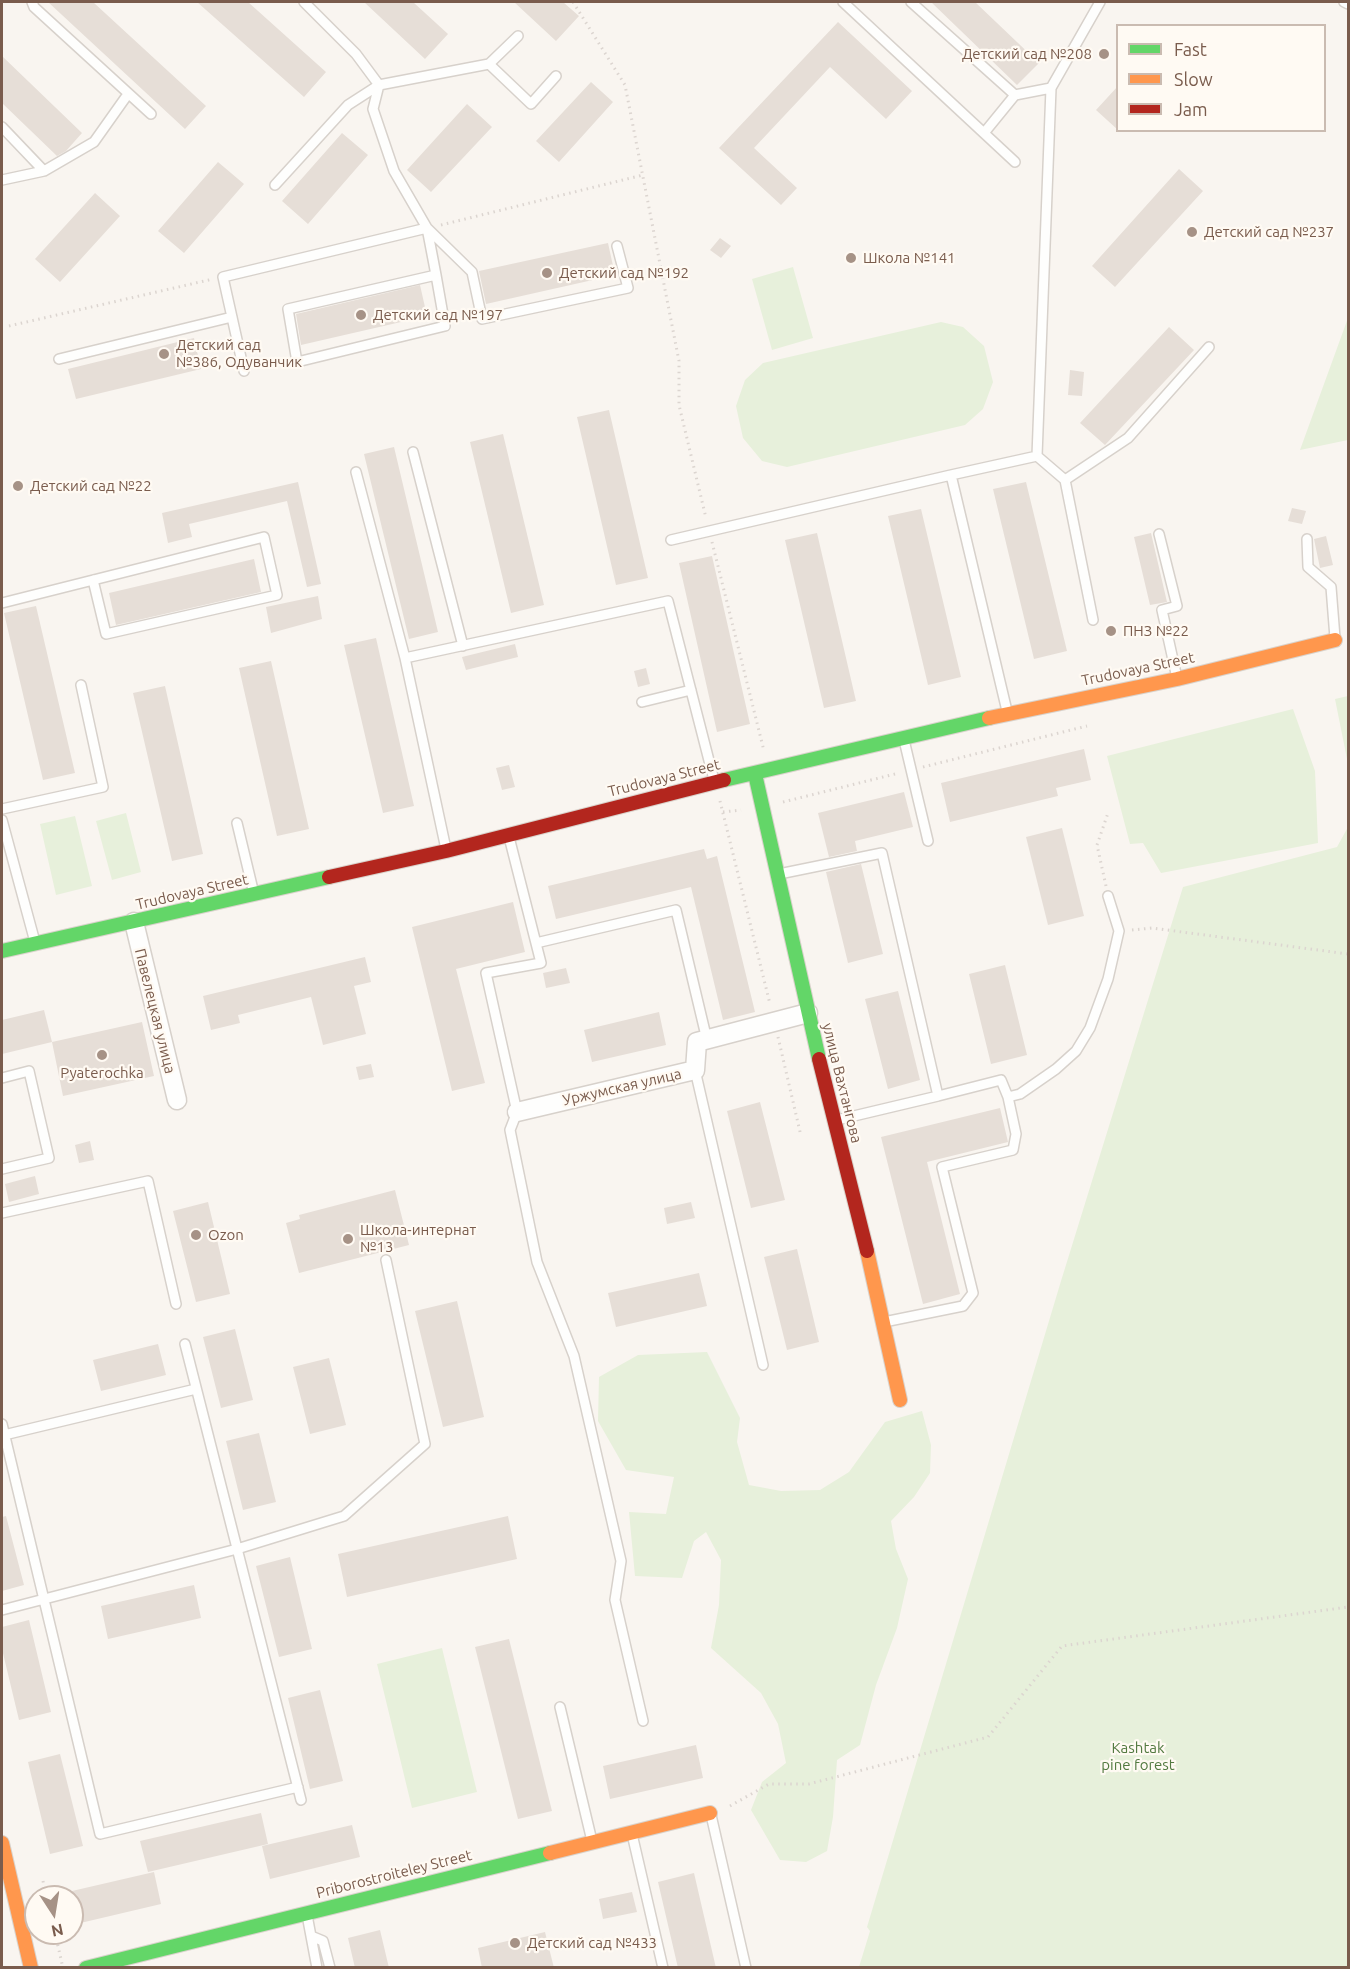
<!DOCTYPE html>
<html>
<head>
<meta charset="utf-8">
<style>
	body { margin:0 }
	#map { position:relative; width:1350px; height:1969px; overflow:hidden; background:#f9f5f0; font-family:Ubuntu,sans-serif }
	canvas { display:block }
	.frame { position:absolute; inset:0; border:3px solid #7a5c4d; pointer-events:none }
	.legend { position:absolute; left:1116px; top:24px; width:210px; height:108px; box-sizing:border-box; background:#fffaf3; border:2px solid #cabbb1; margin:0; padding:8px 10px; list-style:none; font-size:18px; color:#7a5c4d }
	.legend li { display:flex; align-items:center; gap:12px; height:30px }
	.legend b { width:30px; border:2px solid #cabbb1 }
	.north { position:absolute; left:24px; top:1885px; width:60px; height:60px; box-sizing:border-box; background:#fffaf3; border:2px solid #cabbb1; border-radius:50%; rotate:168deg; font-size:16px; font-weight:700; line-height:24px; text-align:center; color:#7a5c4d }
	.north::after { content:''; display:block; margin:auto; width:21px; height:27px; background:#a69286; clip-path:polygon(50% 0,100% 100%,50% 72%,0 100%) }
</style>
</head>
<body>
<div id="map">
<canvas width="1350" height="1969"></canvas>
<div class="frame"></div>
<ul class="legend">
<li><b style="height:8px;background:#63d668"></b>Fast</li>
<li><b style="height:8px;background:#ff974d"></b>Slow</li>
<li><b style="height:8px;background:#b3261e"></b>Jam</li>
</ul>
<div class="north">N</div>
</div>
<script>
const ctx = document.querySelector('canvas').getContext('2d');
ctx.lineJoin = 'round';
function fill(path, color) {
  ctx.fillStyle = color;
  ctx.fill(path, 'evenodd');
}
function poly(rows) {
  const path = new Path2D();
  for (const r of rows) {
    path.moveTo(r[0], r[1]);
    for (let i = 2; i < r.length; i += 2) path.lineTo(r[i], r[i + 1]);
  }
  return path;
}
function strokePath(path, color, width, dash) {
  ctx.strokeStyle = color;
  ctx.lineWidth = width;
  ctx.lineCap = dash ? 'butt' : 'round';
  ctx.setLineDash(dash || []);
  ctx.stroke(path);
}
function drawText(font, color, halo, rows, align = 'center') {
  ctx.font = font + ' Ubuntu,sans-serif';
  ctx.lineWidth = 4.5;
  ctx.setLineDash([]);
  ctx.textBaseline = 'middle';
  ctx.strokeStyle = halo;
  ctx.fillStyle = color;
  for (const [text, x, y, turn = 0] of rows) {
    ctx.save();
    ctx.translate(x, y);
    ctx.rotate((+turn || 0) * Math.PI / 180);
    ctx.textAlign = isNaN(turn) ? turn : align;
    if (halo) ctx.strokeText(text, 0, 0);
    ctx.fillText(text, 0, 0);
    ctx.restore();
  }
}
const green = poly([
	[793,267,813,338,772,350,752,279],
	[1348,318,1348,440,1300,450],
	[941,322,963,327,984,346,993,382,983,409,965,425,787,467,762,461,743,438,736,406,745,380,763,363],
	[1348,696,1348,764,1335,699],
	[1293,709,1315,771,1318,843,1161,873,1143,843,1130,844,1107,756],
	[126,813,141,872,112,880,96,821],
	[75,816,92,886,56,895,40,824],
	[1348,827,1348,1967,859,1967,870,1931,867,1927,1061,1281,1183,887,1337,847],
	[707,1352,740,1418,737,1442,749,1485,781,1491,820,1490,849,1472,885,1422,922,1411,931,1445,930,1473,914,1497,891,1521,896,1549,908,1579,897,1628,876,1685,860,1745,837,1760,833,1817,827,1851,806,1862,780,1860,751,1810,762,1782,786,1763,778,1724,761,1693,711,1648,719,1605,721,1560,706,1532,694,1541,682,1578,635,1576,629,1512,666,1514,674,1477,626,1470,598,1421,599,1377,638,1355],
	[442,1648,477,1792,412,1808,377,1664]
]);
const building = poly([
	[48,2,93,2,206,106,185,129],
	[197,2,248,2,326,72,304,97],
	[364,2,413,2,448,34,425,59],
	[514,2,563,2,579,16,556,41],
	[931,2,975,2,1039,63,1017,85],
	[838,22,912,91,886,119,830,67,754,148,797,188,781,205,719,148],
	[2,56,82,133,66,151,57,156,2,103],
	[591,82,613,102,559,162,536,141],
	[1118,86,1118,130,1096,110],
	[467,104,492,127,431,192,407,170],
	[342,133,368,155,308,224,282,201],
	[218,162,244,184,184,253,158,231],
	[1179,169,1203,191,1115,287,1092,266],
	[95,193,120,216,60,282,35,259],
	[720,238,731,246,721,258,710,250],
	[608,243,615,275,486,304,479,271],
	[420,285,427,316,301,345,296,314],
	[1169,327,1194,350,1105,445,1080,423],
	[194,338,201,369,76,399,68,369],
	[1070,370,1084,372,1082,396,1068,395],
	[609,410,648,578,616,585,577,417],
	[503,434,544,605,511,613,470,442],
	[394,447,438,632,409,639,364,454],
	[298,482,321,584,307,587,287,501,189,524,192,537,168,543,162,513],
	[1026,482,1067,651,1034,659,993,489],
	[1292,508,1306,511,1302,524,1288,521],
	[921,509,961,677,928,685,888,516],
	[817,533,856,701,824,708,785,540],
	[1151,533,1167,602,1150,605,1134,537],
	[1326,536,1333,565,1320,568,1314,539],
	[712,556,750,724,717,732,679,563],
	[254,559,261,592,116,625,109,593],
	[318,596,322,619,271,633,266,607],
	[36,606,75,773,43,780,4,613],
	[376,638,414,806,383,813,344,645],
	[515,644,518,657,466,670,462,657],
	[271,661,309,829,277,836,239,668],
	[646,668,650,684,638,687,634,671],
	[165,686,203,854,172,861,133,693],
	[1084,749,1091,780,1056,788,1058,796,950,822,941,783],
	[509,765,515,787,502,790,496,768],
	[904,792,913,827,855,841,857,851,829,857,818,813],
	[1062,828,1084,916,1048,925,1026,837],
	[704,849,707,859,717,856,755,1012,723,1020,691,887,556,919,548,886],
	[861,864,883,954,848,963,826,872],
	[513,902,525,952,456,969,485,1083,452,1091,412,927],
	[365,957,371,982,354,986,366,1034,323,1045,311,997,238,1015,240,1023,211,1030,203,996],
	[1005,965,1027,1055,991,1064,969,974],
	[566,968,570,983,546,988,543,973],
	[898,991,920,1080,888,1089,865,999],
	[44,1010,52,1042,2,1054,2,1020],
	[659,1012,666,1045,592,1062,584,1030],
	[142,1022,154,1076,63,1096,52,1042],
	[371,1064,374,1077,359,1080,356,1067],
	[760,1102,785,1200,751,1208,727,1111],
	[1000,1108,1008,1142,927,1162,960,1294,923,1304,881,1137],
	[90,1141,94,1160,79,1163,75,1145],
	[35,1176,39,1194,9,1202,5,1184],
	[395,1190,409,1245,299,1273,286,1223,300,1219,299,1215],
	[208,1202,230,1294,196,1302,173,1211],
	[691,1202,695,1218,667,1224,664,1208],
	[797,1249,819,1342,787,1350,764,1257],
	[699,1273,707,1306,616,1327,608,1293],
	[457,1301,484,1417,443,1427,415,1311],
	[235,1329,253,1400,221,1408,203,1337],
	[158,1344,166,1375,101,1391,93,1360],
	[329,1358,346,1425,310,1434,293,1367],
	[259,1433,276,1502,243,1510,226,1441],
	[6,1516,24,1585,2,1591,2,1517],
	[508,1516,517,1559,347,1597,338,1554],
	[290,1557,312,1649,279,1657,256,1566],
	[194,1585,201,1618,108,1639,101,1606],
	[29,1620,51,1712,19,1720,2,1649,2,1627],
	[509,1639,552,1811,518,1819,475,1647],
	[320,1690,343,1781,310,1789,288,1698],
	[696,1745,703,1778,610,1799,603,1766],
	[60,1754,83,1846,50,1854,28,1762],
	[261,1813,268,1844,148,1872,140,1841],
	[352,1825,360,1857,270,1879,262,1846],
	[154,1872,161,1904,72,1925,72,1891],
	[694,1873,716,1968,678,1968,658,1882],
	[632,1892,637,1912,603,1919,599,1899],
	[380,1930,389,1968,355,1968,348,1938],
	[545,1932,554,1968,482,1968,478,1948]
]);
const path = poly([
	[573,2,625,85,679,361,679,405,706,518],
	[441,225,643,175],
	[9,326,213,279],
	[712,542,764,751],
	[923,767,1087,726],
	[720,801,770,1004],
	[783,802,899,773],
	[723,812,741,810],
	[1106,886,1097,845,1108,813],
	[1132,930,1152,928,1348,954],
	[778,1037,801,1136],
	[730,1806,769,1784,809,1784,988,1737,1062,1646,1348,1607],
	[43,1881,46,1897],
	[55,1933,63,1968]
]);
const lane = poly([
	[32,2,34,7,151,114],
	[843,2,1015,162],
	[911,2,1015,95,1051,88],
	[1344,2,1348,4],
	[489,64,518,36],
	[2,127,44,171],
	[984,133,1015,95],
	[2,180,44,171,94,142,128,94],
	[275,185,348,105,379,85,489,64,531,104,556,76],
	[427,228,436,275,445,326,297,362,288,309,436,275],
	[427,228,472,272,482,319,628,288,617,246],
	[59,359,232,317],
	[244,371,223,277,427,228,394,171,373,109,379,85,356,54,304,2],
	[413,452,463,646],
	[1037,456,1065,480,1093,620],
	[356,472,405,658],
	[1065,480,1128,438,1209,347],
	[1159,534,1177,606,1162,610,1177,678],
	[1307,539,1308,567,1331,587,1335,638],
	[671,540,951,475],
	[2,603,264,537,277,595,106,634,93,580],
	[642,702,691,690],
	[1007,711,951,475,1037,456,1051,88,1100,2],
	[904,740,928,841],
	[2,809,103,787,81,685],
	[2,820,35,942],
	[237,823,254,894],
	[509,837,541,963,486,973,517,1112,510,1130,537,1262,574,1356,621,1561,615,1600,643,1721],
	[446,849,405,658,668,601,714,780],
	[779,874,882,853,938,1096,1001,1080,1008,1097,1016,1134,1013,1150,942,1167,973,1293,963,1306,884,1322],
	[536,943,676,910,707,1040],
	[695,1070,763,1365],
	[2,1078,29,1071,49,1158,2,1169],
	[1008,1097,1020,1094,1056,1069,1076,1051,1090,1028,1108,979,1119,931,1108,896],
	[837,1120,938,1096],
	[2,1213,148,1181,176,1304],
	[185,1344,301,1800],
	[2,1424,100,1834,298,1787],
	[4,1435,196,1389],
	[2,1610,237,1549,344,1516,425,1444,386,1260],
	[560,1707,592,1841],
	[711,1815,746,1968],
	[632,1834,663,1968],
	[307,1915,317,1968],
	[311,1936,323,1941,330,1968]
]);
const street = poly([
	[134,922,177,1100],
	[517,1112,695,1070,697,1042,808,1013]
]);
const fast = poly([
	[755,774,819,1059],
	[724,780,989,718],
	[2,951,329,877],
	[86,1968,550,1853]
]);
const slow = poly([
	[989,718,1177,679,1335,640],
	[867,1251,900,1400],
	[2,1843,31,1968],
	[550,1853,710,1813]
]);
const jam = poly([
	[329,877,446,851,724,780],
	[819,1059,867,1251]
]);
const markers = [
	[1104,54,6,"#a69286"],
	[1192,232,6,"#a69286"],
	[851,258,6,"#a69286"],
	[547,273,6,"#a69286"],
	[361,315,6,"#a69286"],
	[164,354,6,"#a69286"],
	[18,486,6,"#a69286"],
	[1111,631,6,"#a69286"],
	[102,1055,6,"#a69286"],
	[196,1235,6,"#a69286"],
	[348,1239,6,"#a69286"],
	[515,1943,6,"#a69286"]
];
const poiNames = [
	["Детский сад №208",1092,54,"right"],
	["Детский сад №237",1204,232],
	["Школа №141",863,258],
	["Детский сад №192",559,273],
	["Детский сад №197",373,315],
	["Детский сад",176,345],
	["№386, Одуванчик",176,362],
	["Детский сад №22",30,486],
	["ПНЗ №22",1123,631],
	["Pyaterochka",102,1073,"center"],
	["Школа-интернат",360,1230],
	["№13",360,1247],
	["Ozon",208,1235],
	["Детский сад №433",527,1943]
];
const streetNames = [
	["Trudovaya Street",1138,669,-12],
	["Trudovaya Street",664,778,-14],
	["Trudovaya Street",192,892,-13],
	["Павелецкая улица",155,1011,76],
	["улица Вахтангова",842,1083,76],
	["Уржумская улица",622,1087,-13],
	["Priborostroiteley Street",394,1874,-14]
];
const parkNames = [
	["Kashtak",1138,1748],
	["pine forest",1138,1765]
];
fill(green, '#e7f0db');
fill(building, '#e6ded7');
strokePath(lane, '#d7d1cb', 12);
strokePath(street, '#d7d1cb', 21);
strokePath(fast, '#d9d2cb', 16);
strokePath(slow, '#d9d2cb', 16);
strokePath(jam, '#d9d2cb', 16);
strokePath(path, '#dcd5d0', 3, [1.5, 4.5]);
strokePath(lane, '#fefefd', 9);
strokePath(street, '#fefefd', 18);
strokePath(fast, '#63d668', 14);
strokePath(slow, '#ff974d', 14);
strokePath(jam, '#b3261e', 14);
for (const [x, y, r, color] of markers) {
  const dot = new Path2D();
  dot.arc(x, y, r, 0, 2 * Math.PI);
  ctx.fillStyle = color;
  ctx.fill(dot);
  strokePath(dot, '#fffaf3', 2);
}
drawText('15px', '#7a5c4d', '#fffaf3', poiNames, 'left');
drawText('15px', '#7a5c4d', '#fffaf3', streetNames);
drawText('15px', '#537a41', '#fffaf3', parkNames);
</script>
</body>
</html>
